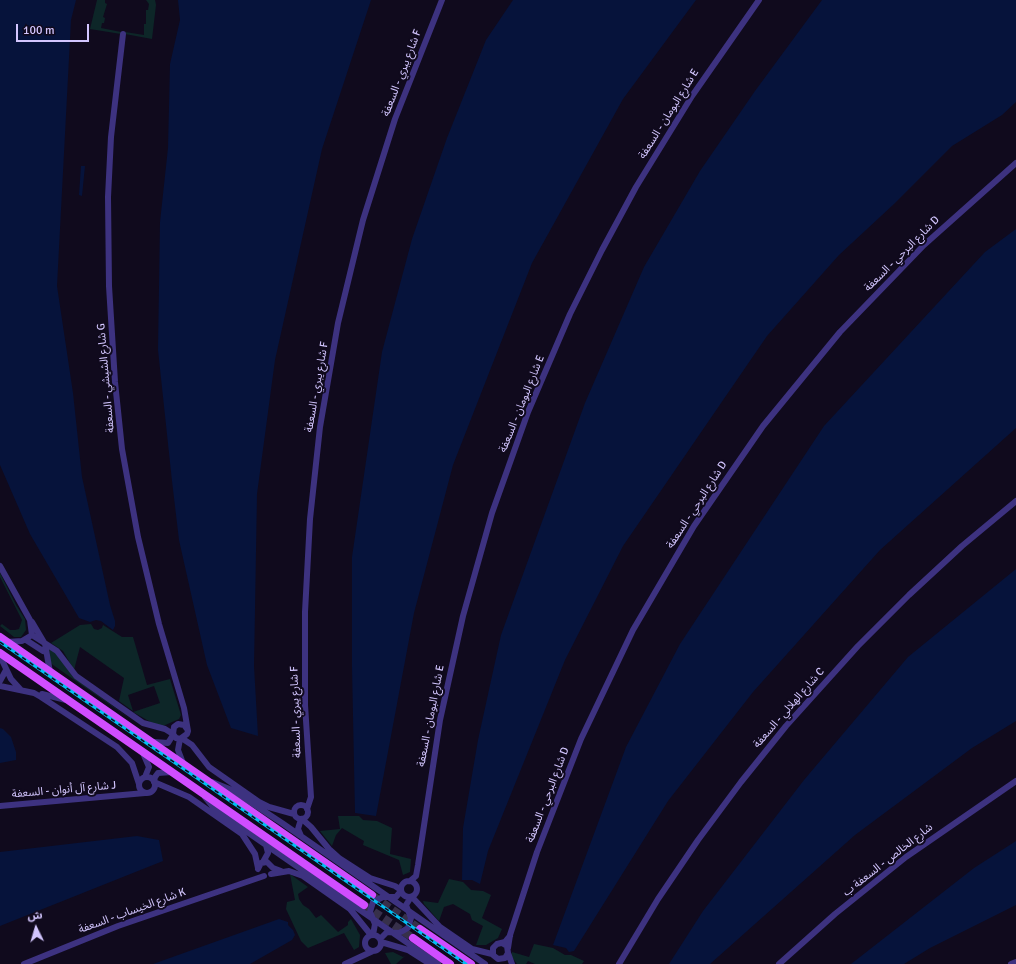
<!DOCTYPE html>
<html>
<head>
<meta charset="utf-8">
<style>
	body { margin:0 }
	#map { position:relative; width:1016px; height:964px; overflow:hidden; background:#100a1d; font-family:Signika,"Noto Sans Arabic",sans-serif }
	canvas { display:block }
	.north { position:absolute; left:16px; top:908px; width:40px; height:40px; -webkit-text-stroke:3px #100a1d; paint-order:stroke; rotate:355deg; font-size:11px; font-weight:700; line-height:16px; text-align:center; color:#d3c6ff }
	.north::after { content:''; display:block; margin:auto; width:14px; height:18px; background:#d3c6ff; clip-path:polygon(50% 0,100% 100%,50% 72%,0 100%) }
	.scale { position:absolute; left:16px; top:24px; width:73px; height:18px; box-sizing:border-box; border:2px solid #d3c6ff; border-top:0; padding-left:5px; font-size:12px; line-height:14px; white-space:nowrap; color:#d3c6ff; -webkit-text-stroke:3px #100a1d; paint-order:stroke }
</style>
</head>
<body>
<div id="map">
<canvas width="1016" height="964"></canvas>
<div class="north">ش</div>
<div class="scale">100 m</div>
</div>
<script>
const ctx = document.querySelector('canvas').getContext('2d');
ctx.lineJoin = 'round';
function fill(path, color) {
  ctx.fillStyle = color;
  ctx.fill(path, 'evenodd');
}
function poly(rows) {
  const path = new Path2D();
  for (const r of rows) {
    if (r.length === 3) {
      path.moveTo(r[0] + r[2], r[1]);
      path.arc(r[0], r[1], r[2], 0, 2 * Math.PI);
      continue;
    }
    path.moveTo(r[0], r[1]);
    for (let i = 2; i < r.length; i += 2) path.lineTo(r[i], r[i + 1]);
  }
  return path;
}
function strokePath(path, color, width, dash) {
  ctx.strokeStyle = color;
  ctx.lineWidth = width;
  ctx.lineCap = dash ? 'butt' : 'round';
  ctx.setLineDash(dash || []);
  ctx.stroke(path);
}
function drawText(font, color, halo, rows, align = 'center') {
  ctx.font = font + ' Signika,"Noto Sans Arabic",sans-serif';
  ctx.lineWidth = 4;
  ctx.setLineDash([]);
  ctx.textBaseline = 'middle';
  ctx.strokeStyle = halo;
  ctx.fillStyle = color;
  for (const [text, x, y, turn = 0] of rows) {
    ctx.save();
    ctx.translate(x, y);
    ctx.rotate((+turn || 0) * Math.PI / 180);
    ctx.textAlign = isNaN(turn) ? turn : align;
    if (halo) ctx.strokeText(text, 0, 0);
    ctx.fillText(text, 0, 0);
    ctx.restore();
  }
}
const green = poly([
	[97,0,105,0,105,3,107,4,103,17,105,18,104,23,102,23,101,28,121,32,121,34,90,29],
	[146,0,155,0,156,5,152,39,125,34,125,32,144,35,144,24,146,24,146,10,148,10,149,4],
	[0,573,16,605,25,619,26,630,21,637,14,637,0,626,2,624,10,630,15,630,19,629,22,620,0,577],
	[91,624,94,629,98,630,102,628,103,625,122,637,133,637,147,685,170,679,181,715,179,719,163,726,154,724,133,712,160,703,154,686,128,695,133,711,119,701,124,678,80,647,74,670,63,651,51,643,80,625],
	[49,649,56,652,73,677,136,723,53,665,50,662],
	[338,816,359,816,363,820,377,821,392,828,390,854,411,859,410,872,403,875,399,860,363,845,364,841,342,828,336,835,332,846,320,831,340,829],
	[290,874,308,887,298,894,299,899,303,905,309,909,316,918,321,915,338,932,348,925,348,922,351,919,360,935,359,947,354,950,344,933,308,948,301,941,286,909,287,902,295,900],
	[449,879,463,882,471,890,483,891,491,895,482,918,502,929,498,938,486,945,476,945,483,926,472,920,470,914,453,904,444,907,439,921,424,904,423,901,438,903],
	[534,944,553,948,565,955,571,955,584,961,582,964,535,964,528,961,526,964,517,964,511,956,512,952,529,957],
	[393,952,403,957,405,956,396,964,391,964,385,953]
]);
const water = poly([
	[0,0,76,0,71,20,57,286,73,393,82,477,110,605,115,621,115,626,113,630,101,621,96,620,90,622,79,618,30,534,0,465],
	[178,0,371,0,322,149,275,360,257,494,254,666,258,736,231,728,207,665,179,540,172,481,158,350,160,222,168,148,170,64,180,20],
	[513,0,696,0,623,99,532,263,453,465,414,613,376,816,355,813,352,667,352,557,382,352,412,239,447,138,486,40],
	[822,0,1016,0,1016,102,1002,115,952,146,894,204,839,255,767,336,623,546,565,660,488,851,480,884,472,880,462,880,463,828,478,740,501,635,585,403,644,267,700,171,755,91],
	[81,166,85,166,82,196,79,195],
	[1016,229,1016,428,880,550,753,692,668,801,574,951,569,952,566,948,553,945,626,747,680,644,824,426,985,252],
	[1016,569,1016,721,972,748,855,835,710,964,669,964,703,911,804,780,908,657],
	[0,728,3,729,11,737,16,752,16,760,0,763],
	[137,836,159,840,163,861,0,926,0,852],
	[1016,841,1016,905,930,948,904,964,851,964,974,868],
	[279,919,288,922,288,925,293,930,295,935,292,940,250,964,153,964]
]);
const majorTunnel = poly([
	[373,896,420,929],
	[364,905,413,938]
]);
const minor = poly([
	[123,34,111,137,108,197,109,286,115,382,122,449,138,537,159,624,184,708,188,731,187,734,180,739,176,738,173,734,174,727,178,724,184,725,187,729],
	[0,566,30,620,32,635],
	[32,622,45,644,50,672],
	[32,635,57,651,76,676,143,723,165,729,173,734],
	[26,640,43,651],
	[7,642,22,641,32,635],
	[0,656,11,679,21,690],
	[0,681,6,670],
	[0,686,34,693,41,697,117,747,132,763,139,784],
	[42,694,66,700],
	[180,739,178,750,183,763],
	[183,739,192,745,209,767,259,802,269,807,294,814],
	[154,742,168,743,173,735],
	[143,753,149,767,145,777],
	[147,785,8],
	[154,782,189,797,242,834,255,854,258,868],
	[154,782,155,777,158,773,172,772],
	[212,782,232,790,282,823,485,964],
	[205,797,214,808,240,827,438,964],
	[301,812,7],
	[0,806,145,793],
	[307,809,311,797,305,705,305,612,310,519,320,427,338,323,363,220,395,119,442,0],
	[302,819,311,827,329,849,339,858,370,878,395,886,401,890],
	[301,836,298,829,301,819],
	[263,862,268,853,266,845],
	[258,869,261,863,267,862,273,868,281,871],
	[271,874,289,871,303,876,350,909,371,935],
	[410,881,416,876,418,865,440,720,463,616,492,513,528,412,570,314,602,250,636,187,692,96,759,0],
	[409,889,8],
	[412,897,440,927,472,949,492,954],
	[373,935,375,924,370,912,373,902,383,897,396,897,401,891],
	[373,943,8],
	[380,939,387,932,399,933,408,928,411,918,406,905,411,897],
	[381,942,408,950,430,964],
	[502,943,507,946,508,953,505,958,498,959,493,955,493,948,497,944,505,942,510,936],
	[508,948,510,935,537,852,581,739,633,630,694,526,763,426,840,332,924,245,1016,163],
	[508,953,512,964],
	[24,964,118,926,264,876],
	[345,964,373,951],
	[619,964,658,899,698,840,741,782,786,726,858,646,909,595,962,546,1016,501],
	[779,964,835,914,906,857,1016,781],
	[1011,964,1016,962]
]);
const major = poly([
	[0,637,372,895],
	[0,653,364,905],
	[420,929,471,964],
	[413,938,450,964]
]);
const rail = poly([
	[0,642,466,964]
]);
const streetNames = [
	["شارع يبري - السعفة F",402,73,-69],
	["شارع البومان - السعفة E",669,114,-58],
	["شارع البرحي - السعفة D",902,254,-45],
	["شارع الشيشي - السعفة G",106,378,-95],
	["شارع يبري - السعفة F",317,387,-80],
	["شارع البومان - السعفة E",522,404,-68],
	["شارع البرحي - السعفة D",697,505,-57],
	["شارع الهلالي - السعفة C",789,708,-49],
	["شارع يبري - السعفة F",296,712,-92],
	["شارع البومان - السعفة E",431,716,-79],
	["شارع آل أنوان - السعفة J",64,790,-5],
	["شارع البرحي - السعفة D",548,795,-69],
	["شارع الخالص - السعفة ب",888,860,-38],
	["شارع الخيساب - السعفة K",132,911,-20]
];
fill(green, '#0d2628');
fill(water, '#06133b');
strokePath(majorTunnel, '#37304a', 8, [8, 4]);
strokePath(minor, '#3d3280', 6);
strokePath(major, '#d04dff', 8);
strokePath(rail, '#00bff1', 3);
strokePath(rail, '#100a1d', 1.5, [4.5]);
drawText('11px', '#d3c6ff', '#100a1d', streetNames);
</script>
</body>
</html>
